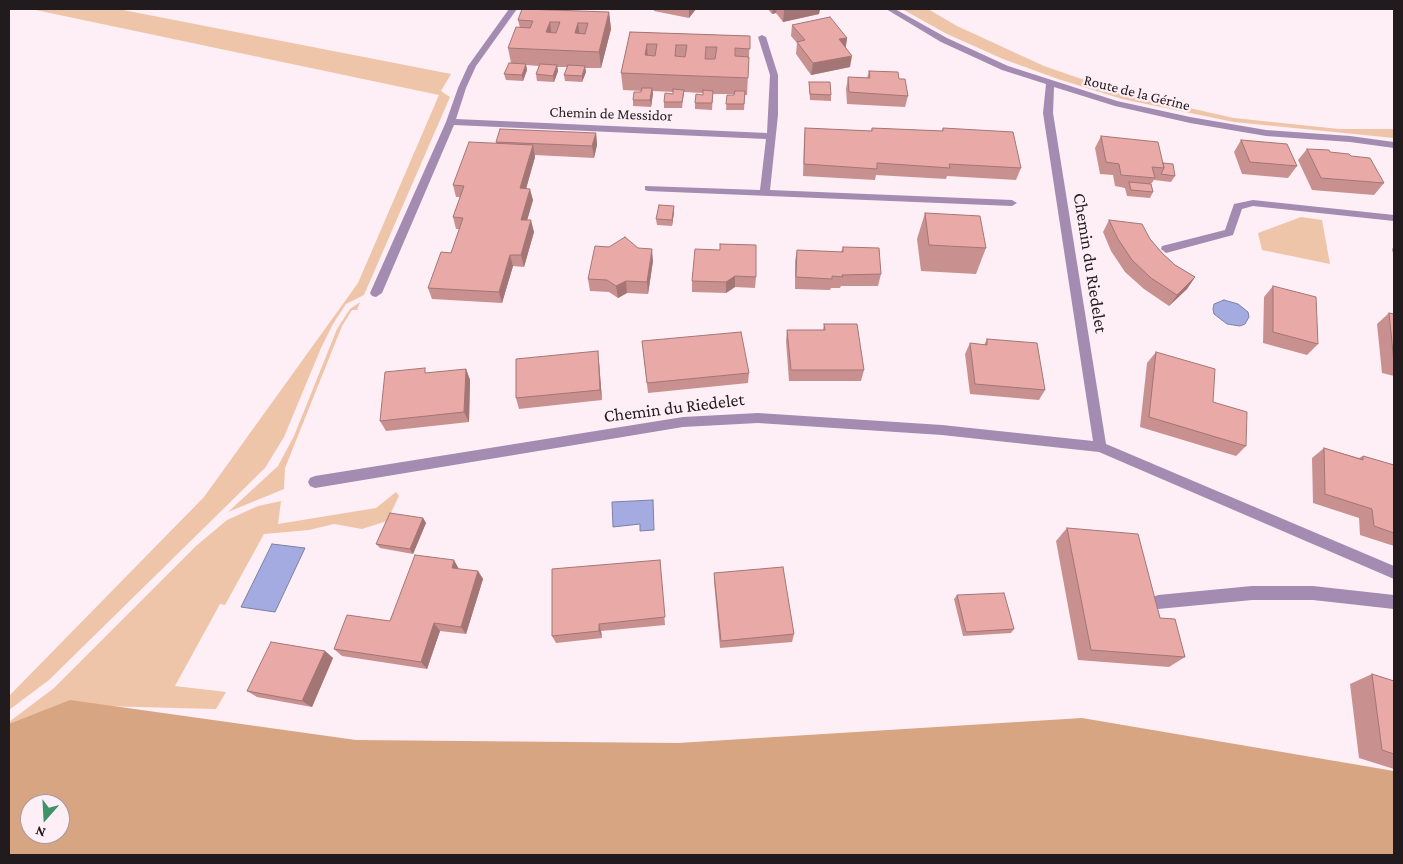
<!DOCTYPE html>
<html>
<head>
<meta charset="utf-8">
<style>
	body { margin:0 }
	#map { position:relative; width:1403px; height:864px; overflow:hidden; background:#feeef6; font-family:"Crimson Pro",serif }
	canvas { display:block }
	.frame { position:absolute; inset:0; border:10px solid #221b1e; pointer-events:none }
	.north { position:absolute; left:20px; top:794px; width:50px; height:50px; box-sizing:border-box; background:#feeef6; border:1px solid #a69aa0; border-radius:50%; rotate:199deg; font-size:14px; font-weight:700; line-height:20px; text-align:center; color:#221b1e }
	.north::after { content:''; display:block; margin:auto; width:18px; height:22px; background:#3e9367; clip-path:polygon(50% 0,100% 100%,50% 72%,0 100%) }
</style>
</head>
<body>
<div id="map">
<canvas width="1403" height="864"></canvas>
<div class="frame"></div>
<div class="north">N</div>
</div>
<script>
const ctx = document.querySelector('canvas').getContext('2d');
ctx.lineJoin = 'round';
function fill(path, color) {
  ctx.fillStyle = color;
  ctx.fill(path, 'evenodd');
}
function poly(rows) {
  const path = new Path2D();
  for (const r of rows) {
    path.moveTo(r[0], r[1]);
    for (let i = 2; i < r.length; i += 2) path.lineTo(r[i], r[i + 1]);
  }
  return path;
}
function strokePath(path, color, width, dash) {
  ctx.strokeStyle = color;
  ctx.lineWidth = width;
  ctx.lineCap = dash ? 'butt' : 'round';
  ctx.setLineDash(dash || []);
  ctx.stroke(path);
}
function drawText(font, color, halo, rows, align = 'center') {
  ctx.font = font + ' "Crimson Pro",serif';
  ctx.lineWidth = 4.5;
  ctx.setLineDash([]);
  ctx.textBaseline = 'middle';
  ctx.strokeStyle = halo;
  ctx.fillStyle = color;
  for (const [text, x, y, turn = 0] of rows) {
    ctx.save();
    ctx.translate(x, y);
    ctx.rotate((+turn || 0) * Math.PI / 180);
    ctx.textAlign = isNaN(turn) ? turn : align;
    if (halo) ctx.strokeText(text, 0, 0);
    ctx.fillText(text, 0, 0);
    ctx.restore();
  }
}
const green = poly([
	[31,9,118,9,451,74,441,91,450,97,364,295,346,304,333,324,321,348,284,437,265,468,49,680,9,710,9,696,204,497,358,283,439,95],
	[902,9,928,9,957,26,1044,66,1122,93,1234,118,1339,129,1394,129,1394,138,1234,122,1122,99,1058,79,1003,59,947,34],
	[1301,217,1322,220,1330,264,1262,250,1258,233],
	[360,302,357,310,352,310,342,326,285,468,284,489,228,512,278,466,294,436,337,329,350,309],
	[396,492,399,496,387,521,362,529,334,524,309,530,264,534,225,605,220,604,175,686,226,692,216,709,60,705,9,732,9,722,54,688,196,546,227,520,258,506,281,501,278,524,376,508]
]);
const forest = poly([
	[70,700,356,740,678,743,1082,718,1394,771,1394,855,9,855,9,724],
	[30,804,60,804,60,834,30,834]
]);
const water = poly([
	[1224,300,1238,304,1248,312,1249,317,1245,324,1240,326,1227,324,1214,314,1213,309,1214,304,1224,300],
	[653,500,654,530,640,531,640,524,613,527,612,502,653,500],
	[272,544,305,548,275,612,241,607,272,544]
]);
const minor = poly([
	[509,9,517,9,476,66,466,88,456,119,767,133,770,75,758,37,762,35,766,37,778,75,778,115,770,190,1012,200,1017,203,1012,206,648,191,645,190,645,186,760,190,766,139,454,125,382,293,376,297,372,296,370,293,446,122,458,88,468,66,509,9],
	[886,9,895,9,947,38,1008,66,1117,101,1190,117,1266,130,1350,136,1394,142,1394,148,1350,142,1266,136,1190,123,1115,106,1054,87,1053,113,1106,444,1394,566,1394,579,1099,452,942,435,758,423,683,427,315,488,310,486,308,482,310,478,315,476,683,417,758,413,942,425,1093,441,1043,113,1046,84,1002,70,941,42,886,9],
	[1253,200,1394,215,1394,221,1253,206,1242,209,1233,235,1166,253,1161,249,1162,246,1225,230,1234,204,1253,200],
	[1252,586,1313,586,1394,595,1394,609,1313,600,1252,600,1158,609,1153,607,1151,602,1153,597,1158,595,1252,586]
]);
const wall = poly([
	[654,9,696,9,689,18,654,11],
	[768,9,820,9,819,14,783,22,776,13,772,14],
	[609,12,611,29,601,68,585,68,586,72,582,82,565,81,564,75,567,67,557,67,558,71,554,82,537,81,536,74,539,66,526,65,527,70,523,81,506,80,504,74,511,63,508,48,520,28,518,20],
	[792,25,847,38,846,47,850,67,811,75,796,54,797,43,791,36],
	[630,32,750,36,747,95,745,95,744,110,726,110,727,95,734,95,734,94,713,94,712,110,695,109,695,103,703,95,703,93,684,92,682,108,664,108,664,102,673,94,673,92,653,91,651,107,633,106,633,100,642,91,623,90,621,73],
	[869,71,899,79,908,96,905,107,847,104,846,89,848,77,867,78],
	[809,82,831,95,831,101,810,100,809,88],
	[805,128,871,131,872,128,942,131,943,128,1021,168,1016,180,947,176,946,179,876,175,875,180,803,176,804,140],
	[596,133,597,145,594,158,535,155,535,157,526,188,533,200,527,220,534,232,524,267,513,266,502,303,432,299,428,288,451,253,459,229,456,229,453,217,460,197,456,197,453,185,496,143,496,142],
	[1101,136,1163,163,1175,176,1171,182,1154,180,1151,184,1153,192,1150,198,1127,196,1125,188,1115,186,1113,175,1100,174,1095,148],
	[1241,140,1297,166,1288,178,1242,174,1234,152],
	[1307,149,1351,156,1384,183,1374,195,1312,190,1298,160],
	[674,212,672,226,657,225,656,219],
	[925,213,986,248,976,274,921,271,917,239],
	[1109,220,1150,239,1163,254,1175,265,1195,277,1187,289,1169,306,1144,289,1125,272,1111,251,1103,232],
	[843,247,881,274,878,286,841,286,840,288,831,288,830,290,795,289,795,261,797,250,841,252],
	[1394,247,1394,258,1392,249],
	[720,250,756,277,755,288,735,287,726,293,692,292,692,281],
	[653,261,648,294,627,293,618,298,609,292,590,291,588,279],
	[1273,286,1318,344,1307,355,1263,343,1264,297],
	[1389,313,1394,314,1394,376,1382,373,1377,324],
	[824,324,864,370,861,381,789,381,786,341,787,330,823,330],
	[987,339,1045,390,1039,400,970,394,965,354,970,343,984,345],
	[642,341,749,373,748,383,648,393],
	[1156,352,1213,402,1246,446,1236,456,1140,427,1147,363],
	[599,362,602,400,519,409,516,398],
	[466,369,470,380,469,422,386,431,380,421],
	[1324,448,1359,458,1363,456,1394,465,1394,546,1360,535,1359,518,1313,503,1312,458],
	[423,518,426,523,413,554,380,548,376,544],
	[1067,528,1160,618,1185,657,1169,667,1078,660,1056,541],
	[660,560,665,625,601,631,602,638,556,643,552,636],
	[459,569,478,571,483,579,466,634,440,631,427,669,342,656,334,649,390,621],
	[714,573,794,634,792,642,720,648,714,581],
	[957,595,1014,629,1011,633,963,636,954,599],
	[325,651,333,658,312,707,257,697,247,691],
	[1372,674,1394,681,1394,769,1359,758,1350,684]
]);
const shadedWall = poly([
	[689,9,696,9,689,18],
	[773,9,777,9,776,13,772,14],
	[789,9,820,9,819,14,783,22,784,10],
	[609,12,611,29,601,68,599,52],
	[550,22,552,38,546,32],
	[578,23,580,39,575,33],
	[847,38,845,50,839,39],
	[647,44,648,61,645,55],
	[852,56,850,67,811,75,813,63],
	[526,64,527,70,523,81,522,75],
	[557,65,558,71,554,82,553,76],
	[585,66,586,72,582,82,582,76],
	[652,88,653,94,651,107,650,100],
	[596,133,597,145,594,158,592,146],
	[533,145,535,157,523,200,520,188],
	[530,189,533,200,524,231,521,220],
	[674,206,674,212,672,226,672,220],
	[531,220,534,232,524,267,521,255],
	[652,249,653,261,648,294,647,282],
	[510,255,513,266,502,303,499,292],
	[735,276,735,287,726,293,726,282],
	[1195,277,1187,289,1169,306,1177,295],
	[626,281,627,293,618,298,616,286],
	[598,351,599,362,602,400,600,390],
	[466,369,470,380,469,422,464,412],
	[423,518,426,523,413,554,410,549],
	[454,560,459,569,452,568],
	[478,571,483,579,466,634,461,627],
	[434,623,440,631,427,669,421,662],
	[599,624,601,631,602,638,599,631],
	[325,651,333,658,312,707,302,701]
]);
const building = poly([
	[522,9,609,12,599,52,508,48,516,27,530,28,533,21,518,20,522,9],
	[550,22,560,22,556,33,546,32,550,22],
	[578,23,588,23,585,34,575,33,578,23],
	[830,17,847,38,839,39,852,56,813,63,797,42,805,40,792,25,830,17],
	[630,32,750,36,750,49,735,48,735,56,749,57,748,78,621,73,630,32],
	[647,44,657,44,655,56,645,55,647,44],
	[676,45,687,45,685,57,675,56,676,45],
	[706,47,717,47,715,59,705,59,706,47],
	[509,63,526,64,522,75,504,74,509,63],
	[540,64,557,65,553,76,536,74,540,64],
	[568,65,585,66,582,76,564,75,568,65],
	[869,71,898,72,899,79,905,79,908,96,849,92,848,77,870,78,869,71],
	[809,82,830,82,831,95,810,94,809,82],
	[642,88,652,88,650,100,633,100,634,92,641,92,642,88],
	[673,89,684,90,682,102,664,102,665,93,673,94,673,89],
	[703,90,713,91,712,103,695,103,696,94,703,95,703,90],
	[735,91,745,91,744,104,726,104,727,95,734,95,735,91],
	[805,128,872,131,872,128,943,131,943,128,1013,132,1021,168,949,164,950,168,877,163,877,169,804,164,805,128],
	[500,129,596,133,592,146,496,142,500,129],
	[1101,136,1158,142,1164,168,1152,167,1155,178,1121,175,1119,164,1106,162,1101,136],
	[1241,140,1287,144,1297,166,1250,162,1241,140],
	[469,142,533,145,520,188,530,189,521,220,531,220,521,255,510,255,499,292,428,288,441,252,451,253,463,218,453,217,464,186,453,185,469,142],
	[1307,149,1329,150,1330,152,1349,154,1351,156,1370,158,1384,183,1321,178,1307,149],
	[1163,163,1173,164,1175,176,1161,174,1164,168,1163,163],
	[1129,182,1151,184,1153,192,1131,190,1129,182],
	[659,205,674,206,672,220,656,219,659,205],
	[925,213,980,216,986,248,929,245,925,213],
	[1109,220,1142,224,1150,239,1163,254,1175,265,1195,277,1177,295,1151,278,1132,260,1118,239,1109,220],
	[625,237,638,248,652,249,647,282,626,281,616,286,607,280,588,279,595,246,609,247,625,237],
	[720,244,756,245,756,277,735,276,726,282,692,281,695,249,720,250,720,244],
	[843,247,879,248,881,274,842,275,843,277,832,276,832,279,796,277,797,250,843,252,843,247],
	[1273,286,1316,297,1318,344,1273,332,1273,286],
	[1389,313,1394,314,1394,362,1389,313],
	[824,324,857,324,864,370,791,370,787,330,825,330,824,324],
	[741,332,749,373,647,383,642,341,741,332],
	[987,339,1037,343,1045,390,975,384,970,343,987,345,987,339],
	[598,351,600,390,516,398,516,359,598,351],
	[1156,352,1215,369,1213,402,1247,412,1246,446,1149,417,1156,352],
	[425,368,425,373,466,369,464,412,380,421,385,372,425,368],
	[1324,448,1363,460,1363,456,1394,465,1394,533,1374,526,1372,509,1325,494,1324,448],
	[390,513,423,518,410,549,376,544,390,513],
	[1067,528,1138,534,1160,618,1175,619,1185,657,1091,650,1067,528],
	[415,555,454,560,452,568,478,571,461,627,434,623,421,662,334,649,347,615,390,621,415,555],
	[660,560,665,617,599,624,599,631,552,636,552,569,660,560],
	[783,567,794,634,721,641,714,573,783,567],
	[1004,593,1014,629,966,632,957,595,1004,593],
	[271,642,325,651,302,701,247,691,271,642],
	[1372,674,1394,681,1394,754,1382,750,1372,674]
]);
const farStreetnames = [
	["Route de la Gérine",1137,93,14],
	["Chemin de Messidor",611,114,2]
];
const streetNames = [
	["Chemin du Riedelet",1090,263,81],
	["Chemin du Riedelet",674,408,-7]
];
fill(green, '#efc5a9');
fill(forest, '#d8a583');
fill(water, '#a3abe0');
strokePath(water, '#7c80a6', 1);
fill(minor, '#a38bb2');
fill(wall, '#c89190');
fill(shadedWall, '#a37675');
fill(building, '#e9a9a7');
strokePath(building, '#a37675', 1);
drawText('15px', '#221b1e', '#feeef6', farStreetnames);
drawText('18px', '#221b1e', '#feeef6', streetNames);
</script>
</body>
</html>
